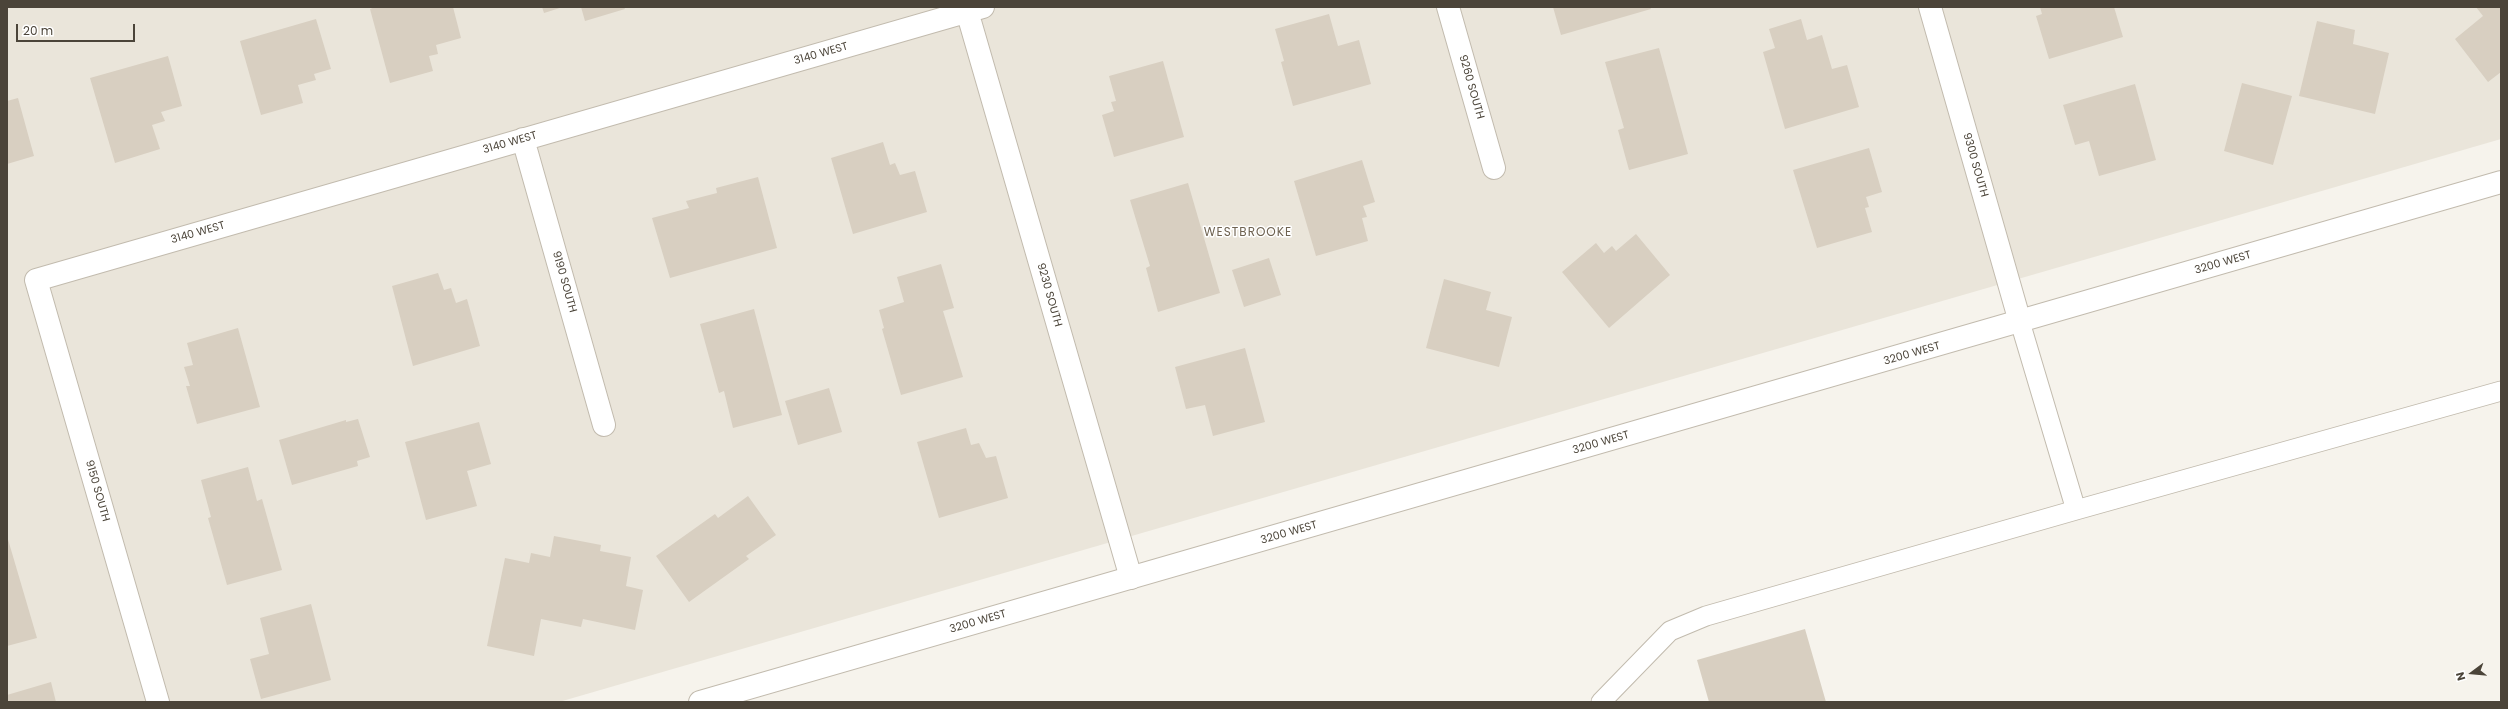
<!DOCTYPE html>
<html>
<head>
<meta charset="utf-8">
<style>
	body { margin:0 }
	#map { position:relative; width:2508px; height:709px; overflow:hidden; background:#f6f3ec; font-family:Poppins,sans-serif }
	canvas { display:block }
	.frame { position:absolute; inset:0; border:8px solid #4b4439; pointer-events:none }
	.north { position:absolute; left:2452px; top:653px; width:40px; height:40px; -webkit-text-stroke:3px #fff; paint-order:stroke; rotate:254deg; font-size:11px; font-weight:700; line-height:16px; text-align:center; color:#4b4439 }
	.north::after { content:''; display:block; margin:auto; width:14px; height:18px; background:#4b4439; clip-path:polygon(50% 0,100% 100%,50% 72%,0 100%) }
	.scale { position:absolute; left:16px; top:24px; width:119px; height:18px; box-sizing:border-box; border:2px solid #4b4439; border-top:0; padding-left:5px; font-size:12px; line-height:14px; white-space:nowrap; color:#4b4439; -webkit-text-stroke:3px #fff; paint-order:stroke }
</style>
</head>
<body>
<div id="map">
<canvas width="2508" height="709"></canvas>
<div class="frame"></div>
<div class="north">N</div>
<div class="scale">20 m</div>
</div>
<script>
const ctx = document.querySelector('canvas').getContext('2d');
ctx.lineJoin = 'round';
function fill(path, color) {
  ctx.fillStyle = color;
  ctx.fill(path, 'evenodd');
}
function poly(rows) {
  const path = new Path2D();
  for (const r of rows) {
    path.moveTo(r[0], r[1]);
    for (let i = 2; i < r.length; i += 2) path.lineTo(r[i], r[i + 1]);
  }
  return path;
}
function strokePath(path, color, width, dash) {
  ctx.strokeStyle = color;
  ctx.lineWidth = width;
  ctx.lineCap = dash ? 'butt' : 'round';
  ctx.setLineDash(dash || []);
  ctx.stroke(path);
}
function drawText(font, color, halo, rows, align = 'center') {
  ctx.font = font + ' Poppins,sans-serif';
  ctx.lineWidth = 3;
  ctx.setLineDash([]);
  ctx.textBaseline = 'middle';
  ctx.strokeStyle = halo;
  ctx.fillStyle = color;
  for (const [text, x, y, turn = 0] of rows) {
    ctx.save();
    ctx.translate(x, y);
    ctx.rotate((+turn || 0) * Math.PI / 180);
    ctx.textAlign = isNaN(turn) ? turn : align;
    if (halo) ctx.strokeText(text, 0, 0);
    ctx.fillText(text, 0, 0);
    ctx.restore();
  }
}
const residential = poly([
	[7,7,2501,7,2501,139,559,702,7,702]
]);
const building = poly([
	[375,7,453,7,461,38,436,45,438,54,429,56,433,71,390,83,370,9],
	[542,7,563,7,544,13],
	[581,7,624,7,625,9,585,21],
	[1553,7,1650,7,1651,9,1561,35],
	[2040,7,2114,7,2123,37,2049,59,2036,16,2042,14],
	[2476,7,2501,7,2501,72,2488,82,2455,39,2483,16],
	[1329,14,1338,46,1359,40,1371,84,1293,106,1281,62,1284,61,1275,29],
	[316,19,331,69,314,74,316,80,298,85,303,103,261,115,240,41],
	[1801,19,1807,40,1822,35,1832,69,1847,65,1859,107,1785,129,1763,52,1775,48,1769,29],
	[2317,21,2355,30,2353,44,2389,53,2375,114,2299,96],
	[1659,48,1688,154,1629,170,1618,130,1624,128,1605,62],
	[168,56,182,106,161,112,165,121,152,125,160,149,115,163,90,78],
	[1163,61,1184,137,1114,157,1102,115,1114,111,1111,102,1116,101,1109,76],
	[2242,83,2292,96,2273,165,2224,151],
	[2135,84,2156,160,2099,176,2089,141,2075,145,2063,105],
	[18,98,34,156,7,164,7,101],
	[883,142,890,165,895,163,900,175,915,171,927,212,853,234,831,158],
	[1869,148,1882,192,1866,197,1869,207,1865,208,1872,232,1817,248,1793,170],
	[1362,160,1375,202,1363,206,1367,217,1362,218,1368,241,1316,256,1294,181],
	[758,177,777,248,670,278,652,218,689,208,686,201,717,193,716,188],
	[1188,183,1220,293,1158,312,1146,268,1150,266,1130,200],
	[1636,234,1670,275,1609,328,1562,272,1596,243,1604,253,1612,246,1616,251],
	[1269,258,1281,295,1244,307,1232,270],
	[941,264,954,308,943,311,963,377,901,395,882,329,884,328,879,310,904,302,897,277],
	[438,273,444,290,451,288,456,303,467,299,480,346,413,366,392,286],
	[1444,279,1491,292,1486,310,1512,317,1499,367,1426,348],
	[754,309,782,415,733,428,724,391,719,393,700,324],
	[238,328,260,407,197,424,186,386,190,386,184,367,193,365,187,343],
	[1245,348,1265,422,1213,436,1205,405,1186,409,1175,367],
	[829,388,842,432,798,445,785,401],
	[358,419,370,457,357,461,358,466,292,485,279,440,346,420,346,422],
	[479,422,491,464,467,471,477,506,426,520,405,442],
	[966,428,971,445,979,443,986,458,996,456,1008,498,939,518,917,442],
	[248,467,257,501,262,499,282,570,227,585,208,518,211,517,201,480],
	[748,496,776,535,746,556,749,559,689,602,656,556,715,514,718,518],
	[7,536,37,638,7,646],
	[554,536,601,545,600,551,631,557,626,586,643,590,635,630,583,619,581,627,541,619,534,656,487,646,505,558,529,563,531,553,550,557],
	[311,604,331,680,261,699,250,659,269,654,260,618],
	[1805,629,1826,702,1709,702,1697,660],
	[51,682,56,702,7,702,7,695]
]);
const service = poly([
	[2076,510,2501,391],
	[1601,702,1670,631,1706,616,2076,510,2020,322]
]);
const minor = poly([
	[1448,7,1494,168],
	[1930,7,2020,322],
	[967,11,1131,578],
	[523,139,604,425],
	[158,702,36,280,983,7]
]);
const tertiary = poly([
	[700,702,2501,182]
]);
const streetNames = [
	["3140 WEST",821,54,-16],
	["9260 SOUTH",1471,87,74],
	["3140 WEST",510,143,-16],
	["9300 SOUTH",1975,165,74],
	["3140 WEST",198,233,-16],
	["3200 WEST",2223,263,-16],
	["9190 SOUTH",564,282,74],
	["9230 SOUTH",1049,295,74],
	["3200 WEST",1912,354,-16],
	["3200 WEST",1601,443,-16],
	["9150 SOUTH",97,491,74],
	["3200 WEST",1289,533,-16],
	["3200 WEST",978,622,-16]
];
const neighbourhoodNames = [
	["WESTBROOKE",1248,233]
];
fill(residential, '#eae5da');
fill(building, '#d8cfc1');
strokePath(service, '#c2bbae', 21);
strokePath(minor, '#c2bbae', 24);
strokePath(tertiary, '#c2bbae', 24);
strokePath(service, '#fff', 19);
strokePath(minor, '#fff', 22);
strokePath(tertiary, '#fff', 22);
drawText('11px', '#4b4439', '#fff', streetNames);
ctx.letterSpacing = '1px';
drawText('12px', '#6e6250', '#fff', neighbourhoodNames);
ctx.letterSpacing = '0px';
</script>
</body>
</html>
